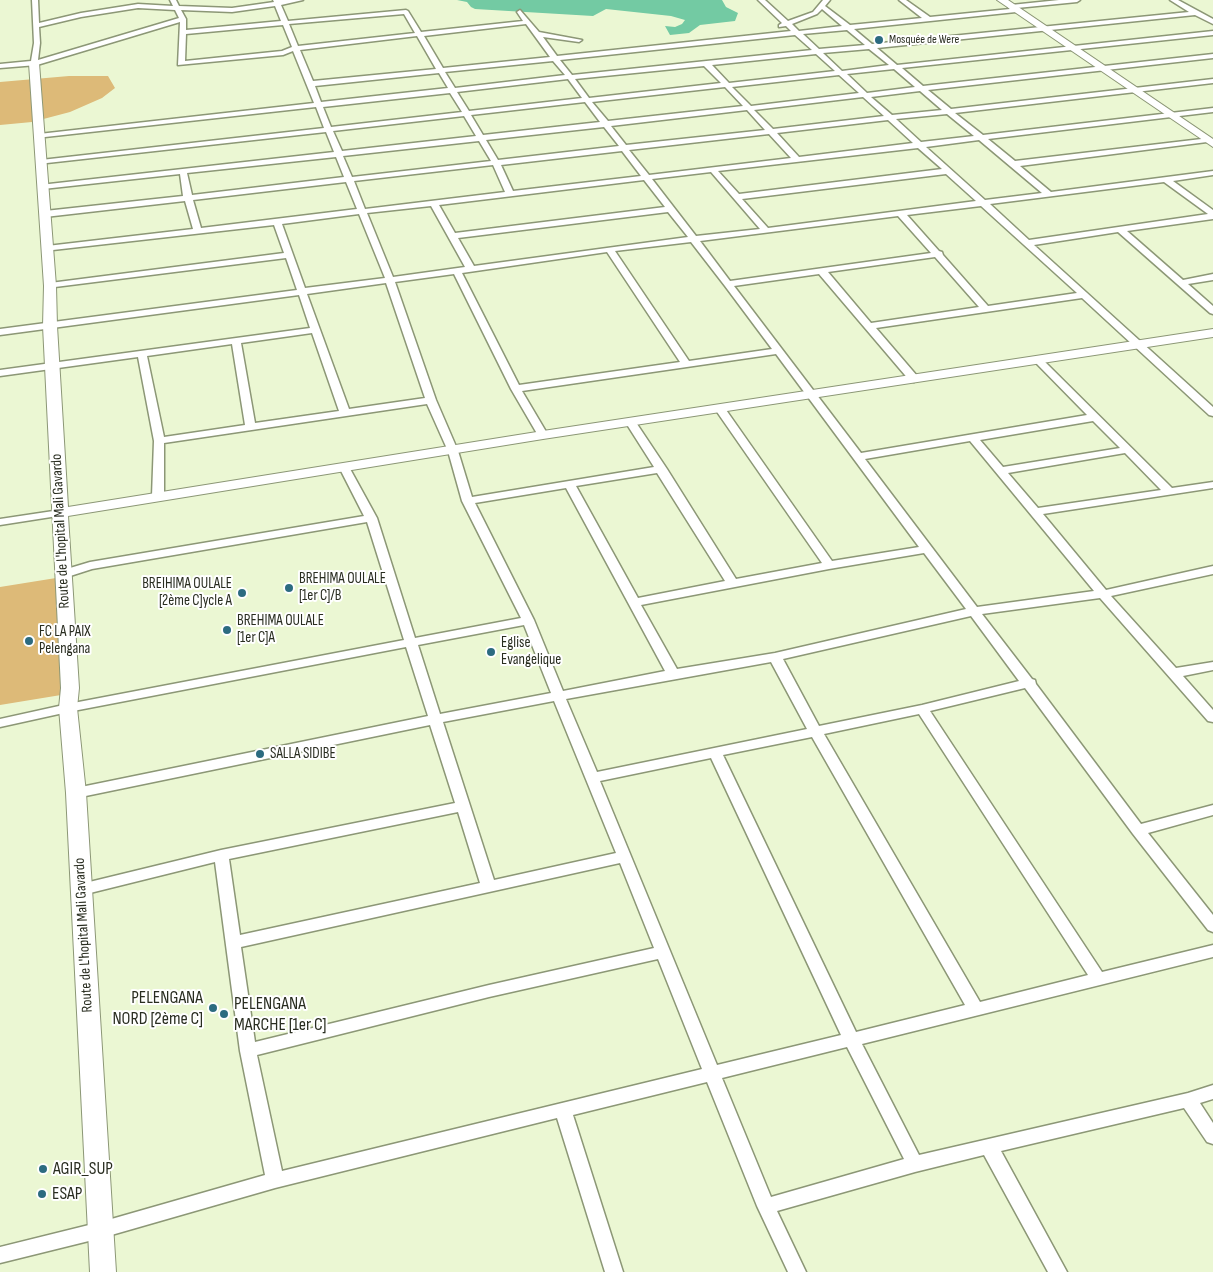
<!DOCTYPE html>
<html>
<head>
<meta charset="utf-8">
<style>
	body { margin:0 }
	canvas { display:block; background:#ebf7d3 }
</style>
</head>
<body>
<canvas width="1213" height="1272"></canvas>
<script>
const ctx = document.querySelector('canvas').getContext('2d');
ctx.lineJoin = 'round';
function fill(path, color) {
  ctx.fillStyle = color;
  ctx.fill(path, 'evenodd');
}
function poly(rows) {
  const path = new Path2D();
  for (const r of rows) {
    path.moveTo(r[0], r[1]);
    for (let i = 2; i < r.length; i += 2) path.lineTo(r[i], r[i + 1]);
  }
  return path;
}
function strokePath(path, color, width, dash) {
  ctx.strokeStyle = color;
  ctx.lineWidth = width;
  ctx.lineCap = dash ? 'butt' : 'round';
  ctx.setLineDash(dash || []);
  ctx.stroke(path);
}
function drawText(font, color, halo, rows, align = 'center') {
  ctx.font = font + ' "Sofia Sans Condensed",sans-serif';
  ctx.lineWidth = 4;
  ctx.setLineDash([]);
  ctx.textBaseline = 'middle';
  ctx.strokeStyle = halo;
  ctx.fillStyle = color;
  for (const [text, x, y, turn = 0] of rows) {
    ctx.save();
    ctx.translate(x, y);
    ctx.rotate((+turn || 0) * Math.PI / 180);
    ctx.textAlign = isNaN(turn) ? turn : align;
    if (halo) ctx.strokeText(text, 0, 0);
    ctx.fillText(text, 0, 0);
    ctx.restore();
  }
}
const green = poly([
	[69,76,108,76,115,88,102,98,70,112,32,122,0,125,0,82],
	[56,578,61,695,0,705,0,587]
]);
const water = poly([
	[457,0,722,0,726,7,738,13,735,21,700,25,689,33,670,35,665,26,675,27,682,24,685,20,671,16,606,9,593,16,475,9,471,7,467,2]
]);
const street = poly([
	[32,0,38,0,39,23,81,13,138,4,173,6,170,0,176,0,179,6,232,8,274,2,273,0,303,0,281,5,288,21,406,10,408,11,421,32,523,21,517,12,520,10,539,32,582,40,579,42,543,37,557,56,791,31,786,26,779,27,779,25,782,23,758,0,765,0,788,21,813,12,823,0,830,0,825,6,850,25,922,18,899,0,906,0,930,17,1010,9,1008,7,1011,5,1059,0,1080,0,1077,2,1017,8,1019,10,1016,12,854,29,872,44,1189,12,1170,0,1178,0,1213,19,1213,24,1195,15,877,48,897,65,1213,31,1213,35,902,68,923,86,1213,54,1213,58,928,90,951,109,1213,79,1213,83,955,113,983,135,1213,108,1213,112,988,139,1015,161,1210,138,1210,142,1207,142,1020,166,1051,192,1213,171,1213,175,1173,181,1213,210,1213,219,1127,231,1183,280,1213,274,1213,280,1188,284,1213,306,1213,314,1210,313,1118,232,1034,245,1213,407,1213,416,1209,415,1082,298,876,328,918,377,919,379,914,382,910,381,819,274,734,286,861,453,1087,415,1035,362,1033,360,1038,357,1041,358,1172,488,1213,482,1213,488,1043,514,1106,590,1213,566,1213,574,1111,596,1176,668,1213,662,1213,670,1183,676,1213,710,1213,722,1208,721,1100,598,982,614,1032,679,1035,680,1036,684,1141,824,1213,805,1213,815,1148,833,1213,915,1213,932,1208,930,1133,834,1025,688,930,711,1102,972,1213,945,1213,957,862,1044,919,1155,1188,1093,1213,1085,1213,1099,1200,1103,1213,1123,1213,1144,1207,1142,1184,1108,1001,1151,1067,1272,1048,1272,984,1155,915,1172,777,1211,806,1272,788,1272,757,1206,707,1082,573,1115,623,1272,605,1272,557,1118,275,1188,101,1238,0,1263,0,1247,101,1222,265,1175,240,1051,215,862,82,895,77,893,75,889,77,885,221,850,455,803,430,725,76,798,71,796,69,793,71,790,76,788,428,716,406,647,68,712,0,727,0,719,68,704,404,640,367,522,92,569,64,578,60,577,58,574,60,571,90,562,364,516,339,467,344,464,349,467,377,518,415,638,521,618,462,501,448,451,427,404,164,443,164,496,158,499,152,496,154,441,138,357,0,376,0,370,310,328,299,295,0,335,0,329,297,290,286,258,47,288,45,286,50,283,284,253,274,225,44,251,44,247,47,246,193,229,185,201,45,217,41,214,45,211,183,196,180,174,43,189,39,187,40,185,334,152,326,132,38,164,37,162,41,160,324,128,316,107,36,138,36,134,39,134,314,103,293,51,283,55,178,65,180,22,37,65,0,68,0,64,31,61,34,43,32,0],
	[275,6,281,21,186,30,186,19,181,10,232,12,275,6],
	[138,8,175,10,179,18,38,60,40,43,39,27,81,17,138,8],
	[822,9,842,26,799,31,792,24,817,14,822,9],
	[404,14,415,33,298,46,289,24,404,14],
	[526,24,550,57,443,68,424,36,526,24],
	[283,25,292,47,282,51,185,61,186,34,283,25],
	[847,30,865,45,819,49,803,34,847,30],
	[795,35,812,50,572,75,560,60,795,35],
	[417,36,436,69,313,81,300,50,417,36],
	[869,49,889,65,842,71,823,53,869,49],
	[816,54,835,71,729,83,712,65,816,54],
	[553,61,565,75,455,88,445,72,553,61],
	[704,66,721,83,589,98,575,79,704,66],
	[894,69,915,87,867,93,847,74,894,69],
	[439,73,448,88,321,102,315,86,439,73],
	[839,75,859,93,751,106,732,87,839,75],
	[568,79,582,98,469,111,457,92,568,79],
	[725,87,743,106,608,121,592,102,725,87],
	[920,91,942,110,892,115,871,97,920,91],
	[450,93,462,112,331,127,323,107,450,93],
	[863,97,884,116,773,129,754,110,863,97],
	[585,102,600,122,483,135,471,115,585,102],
	[747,110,765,130,626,145,611,126,747,110],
	[947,114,974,136,921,142,896,119,947,114],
	[464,116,476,136,342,151,333,131,464,116],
	[888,120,913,143,799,157,777,133,888,120],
	[604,127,619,146,498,160,486,140,604,127],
	[769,134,791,158,649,175,629,150,769,134],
	[979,140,1042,193,985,200,926,147,979,140],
	[479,141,491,161,352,177,343,156,479,141],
	[918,148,942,169,739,194,718,171,918,148],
	[622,151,641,176,513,191,501,165,622,151],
	[336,157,344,177,192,195,187,173,336,157],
	[493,165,505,192,365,209,354,181,493,165],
	[711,172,760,229,696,236,652,179,711,172],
	[946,174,976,201,768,228,742,199,946,174],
	[644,180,665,207,455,233,439,205,644,180],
	[346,182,357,209,201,228,193,200,346,182],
	[1164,182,1208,214,1029,240,990,204,1164,182],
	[431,206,465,267,393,277,367,213,431,206],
	[981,206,1077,293,988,306,943,255,942,252,939,251,907,215,981,206],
	[668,212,688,237,474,266,458,238,668,212],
	[359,214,385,278,305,288,282,224,359,214],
	[898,216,931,253,730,281,700,241,898,216],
	[691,242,725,286,772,349,689,361,615,251,691,242],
	[607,252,680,362,519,385,462,273,607,252],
	[935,257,979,307,871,323,828,272,935,257],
	[454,274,511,389,539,437,543,438,548,435,522,391,776,354,919,547,832,561,724,407,720,406,715,409,822,563,736,579,667,469,635,421,631,420,626,423,654,467,472,497,458,451,436,400,395,282,454,274],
	[386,283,425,398,349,409,307,294,386,283],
	[312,333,339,411,255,423,241,343,312,333],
	[232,344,245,425,164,437,147,356,232,344],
	[1093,421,1120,448,1003,467,980,440,1093,421],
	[970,441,1094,591,977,607,865,459,970,441],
	[1125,453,1161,490,1038,508,1008,473,1125,453],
	[657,473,725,581,638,598,576,486,657,473],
	[566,488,665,671,563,691,534,620,475,503,566,488],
	[924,553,966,609,775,653,677,669,641,605,829,569,924,553],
	[971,616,1019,681,922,705,819,726,783,659,971,616],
	[524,625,551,693,440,714,418,645,524,625],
	[771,662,807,729,597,772,566,699,771,662],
	[554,701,616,853,494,880,443,722,554,701],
	[919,714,1088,975,980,1002,824,734,919,714],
	[812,737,965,1005,856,1032,723,755,812,737],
	[711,758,841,1035,717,1065,600,781,711,758],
	[458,812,480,883,240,935,229,859,458,812],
	[620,863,654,948,489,985,255,1042,241,947,620,863],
	[658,959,702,1069,282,1171,257,1055,489,997,658,959],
	[847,1047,904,1159,771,1197,722,1078,847,1047],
	[60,510,66,513,64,515,0,525,0,519,60,510]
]);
const secondary = poly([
	[997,0,1008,0,1213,139,1213,147,997,0],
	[34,60,39,63,56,286,57,326,68,507,543,431,1213,329,1213,337,543,439,68,516,79,688,77,708,86,793,116,1272,90,1272,66,793,59,708,61,688,43,326,44,286,29,63,34,60]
]);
const markers = [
	[879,40,5,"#2c6b80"],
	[289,588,5,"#2c6b80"],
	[242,593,5,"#2c6b80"],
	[227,630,5,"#2c6b80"],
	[29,641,5,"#2c6b80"],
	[491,652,5,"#2c6b80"],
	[260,754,5,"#2c6b80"],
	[213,1008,5,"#2c6b80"],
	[224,1014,5,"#2c6b80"],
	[43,1169,5,"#2c6b80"],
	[42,1194,5,"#2c6b80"]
];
const farPoinames = [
	["Mosquée de Were",889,40]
];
const streetNames = [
	["Route de L'hopital Mali Gavardo",61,531,-93],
	["Route de L'hopital Mali Gavardo",84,935,-93]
];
const poiNames = [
	["BREHIMA OULALE",299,579],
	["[1er C]/B",299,596],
	["BREIHIMA OULALE",232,584,"right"],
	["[2ème C]ycle A",232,601,"right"],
	["BREHIMA OULALE",237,621],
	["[1er C]A",237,638],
	["FC LA PAIX",39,632],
	["Pelengana",39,649],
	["Eglise",501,643],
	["Evangelique",501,660],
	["SALLA SIDIBE",270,754]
];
const nearPoinames = [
	["PELENGANA",203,998,"right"],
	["NORD [2ème C]",203,1019,"right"],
	["PELENGANA",234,1004],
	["MARCHE [1er C]",234,1025],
	["AGIR_SUP",53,1169],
	["ESAP",52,1194]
];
fill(green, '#ddba78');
fill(water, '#73caa3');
strokePath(street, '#8c9776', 3);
strokePath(secondary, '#8c9776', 2);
fill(street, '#fff');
fill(secondary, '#fff');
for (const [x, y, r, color] of markers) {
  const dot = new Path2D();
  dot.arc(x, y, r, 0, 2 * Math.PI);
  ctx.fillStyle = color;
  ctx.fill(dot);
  strokePath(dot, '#fff', 2);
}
drawText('12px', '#292d20', '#fff', farPoinames, 'left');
drawText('15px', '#292d20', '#fff', streetNames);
drawText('15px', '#292d20', '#fff', poiNames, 'left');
drawText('18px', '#292d20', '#fff', nearPoinames, 'left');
</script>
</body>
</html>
